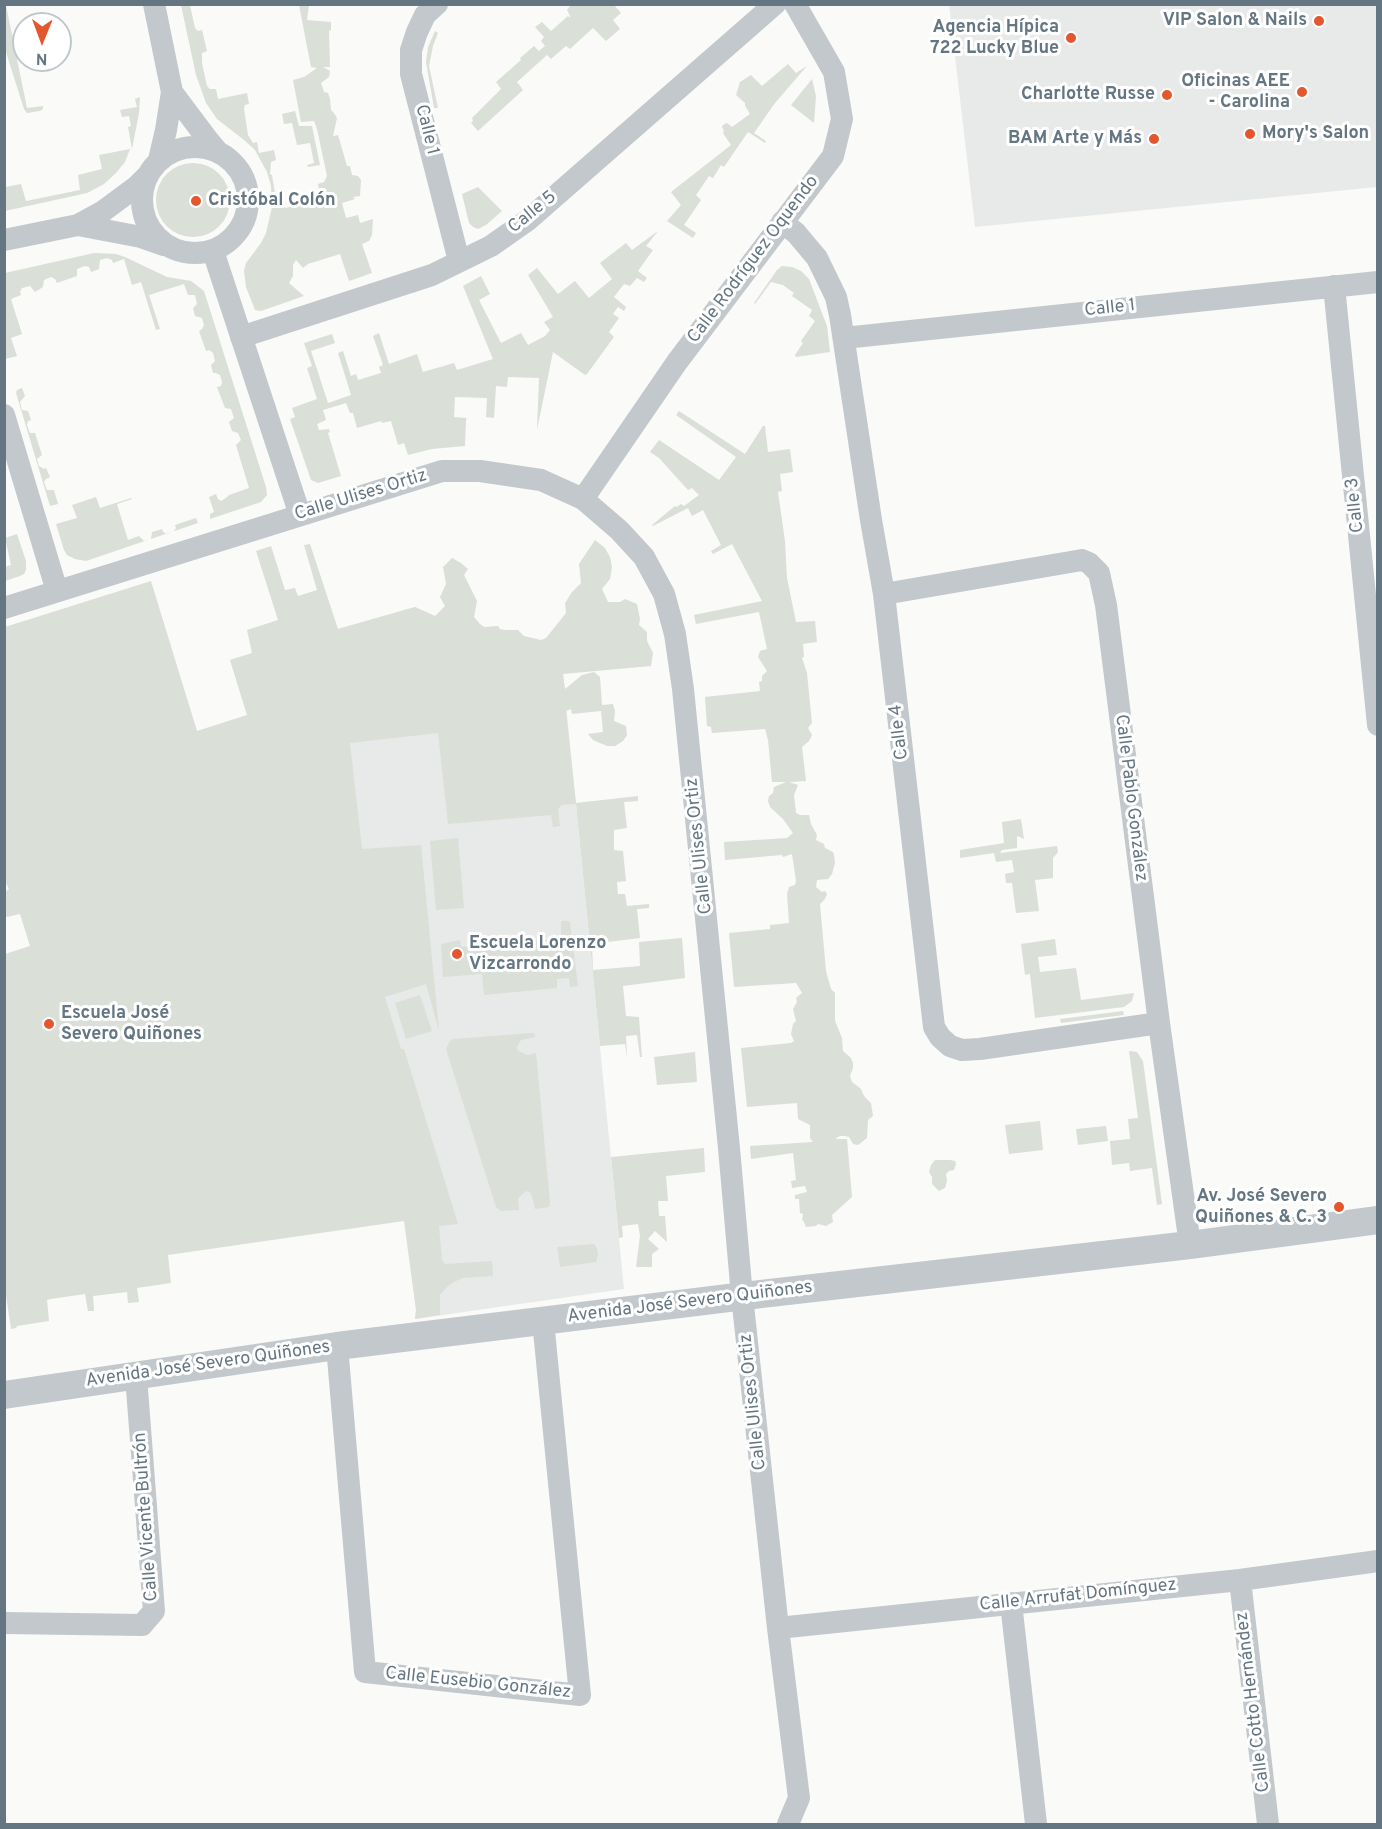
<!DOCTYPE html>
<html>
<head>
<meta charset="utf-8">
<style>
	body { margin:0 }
	#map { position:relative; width:1382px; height:1829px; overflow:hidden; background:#fafaf8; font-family:Overpass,sans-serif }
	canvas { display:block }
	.frame { position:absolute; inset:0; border:6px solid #657683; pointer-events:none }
	.north { position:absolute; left:12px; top:12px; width:60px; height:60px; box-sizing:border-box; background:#fff; border:2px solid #c1c8cd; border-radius:50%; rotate:181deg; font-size:16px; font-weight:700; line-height:24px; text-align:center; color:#657683 }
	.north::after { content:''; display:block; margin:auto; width:21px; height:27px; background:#e4572e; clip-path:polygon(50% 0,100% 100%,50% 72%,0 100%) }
</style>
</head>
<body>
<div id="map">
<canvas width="1382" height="1829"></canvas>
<div class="frame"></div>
<div class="north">N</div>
</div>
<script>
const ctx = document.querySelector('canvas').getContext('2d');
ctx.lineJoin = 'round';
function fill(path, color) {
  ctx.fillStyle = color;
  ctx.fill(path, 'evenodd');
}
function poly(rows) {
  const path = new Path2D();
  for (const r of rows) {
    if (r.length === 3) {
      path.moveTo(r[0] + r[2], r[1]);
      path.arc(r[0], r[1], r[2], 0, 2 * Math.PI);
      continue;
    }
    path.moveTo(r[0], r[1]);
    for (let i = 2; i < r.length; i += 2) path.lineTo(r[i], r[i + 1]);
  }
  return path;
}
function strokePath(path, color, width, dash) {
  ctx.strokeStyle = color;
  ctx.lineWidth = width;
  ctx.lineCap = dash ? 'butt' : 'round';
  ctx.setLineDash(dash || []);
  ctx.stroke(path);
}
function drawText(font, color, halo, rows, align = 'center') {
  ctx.font = font + ' Overpass,sans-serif';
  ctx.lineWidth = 6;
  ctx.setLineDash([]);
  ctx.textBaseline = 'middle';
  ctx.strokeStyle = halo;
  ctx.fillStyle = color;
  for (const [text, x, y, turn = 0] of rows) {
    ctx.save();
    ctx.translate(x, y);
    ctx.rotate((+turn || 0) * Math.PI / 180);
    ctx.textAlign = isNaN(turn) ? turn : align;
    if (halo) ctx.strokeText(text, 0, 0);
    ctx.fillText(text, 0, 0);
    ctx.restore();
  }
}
const built = poly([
	[949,5,1377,5,1377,187,975,227],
	[415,607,563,674,624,1289,415,1319,416,1310,405,1217,230,660]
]);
const green = poly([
	[4,5,6,5,27,108,43,106,43,109,40,111,27,113,24,109,5,49],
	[181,5,190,5,195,28,198,31,202,30,207,51,202,53,202,63,207,86,210,89,216,89,218,99,247,93,249,104,245,105,244,109,248,135,253,143,257,142,259,153,274,150,276,160,271,162,270,174,272,175,275,193,278,199,283,199,285,208,321,201,318,184,324,182,327,176,317,129,314,121,301,122,293,80,304,77,317,68,311,67,299,5,309,5,307,20,331,22,331,30,329,31,330,67,323,67,330,71,329,77,321,83,324,92,328,93,330,99,331,110,334,113,337,118,333,136,338,135,347,166,350,166,352,175,358,176,361,180,360,196,353,197,355,199,342,203,346,218,358,215,360,223,373,219,372,235,369,241,362,244,372,273,349,281,340,254,308,264,303,268,296,260,293,265,293,276,289,283,304,296,261,311,255,310,246,287,244,271,246,263,261,243,266,233,272,207,271,186,267,172,255,150,244,140,217,119,206,103,196,75],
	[571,5,614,5,621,13,613,20,620,29,606,41,593,28,570,49,566,46,551,59,547,55,517,82,523,90,478,131,471,123,473,121,472,118,501,89,496,82,521,60,520,58,534,46,539,51,545,46,541,41,544,37,535,27,542,22,551,31,568,16,571,18,567,10],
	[435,31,438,33,433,46,429,66,438,108,434,108,426,62,428,47],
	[788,64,796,73,807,66,775,103,754,133,766,141,765,143,748,132,724,167,721,165,713,178,709,176,696,195,701,200,684,225,696,233,693,238,667,221,681,205,671,192,731,145,723,133,724,131,722,127,723,125,727,123,732,127,750,114,745,106,745,103,736,95,740,82,751,75,762,86],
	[812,79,816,96,814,123,791,105],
	[140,97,139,113,132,149,128,127,131,126,129,116,122,117,120,110,137,107,135,99],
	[295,111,299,126,312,126,320,165,308,167,307,165,314,163,310,143,297,145,292,123,284,124,282,114],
	[130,149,125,162,116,173,104,184,87,193,5,211,5,187,21,184,26,201,80,190,78,175,102,169,99,155],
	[193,200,37],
	[478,187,502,211,486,225,478,229,473,227,469,223,462,194],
	[658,231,646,246,653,250,638,271,647,278,644,282,637,278,630,286,624,284,614,297,626,307,624,311,618,307,613,314,619,318,609,332,614,337,587,374,585,375,553,352,537,430,539,378,508,377,507,387,496,386,494,418,486,417,487,398,455,397,454,417,467,418,466,420,465,446,432,449,408,455,404,443,398,445,391,421,382,423,381,421,357,428,353,413,350,413,346,403,323,410,326,420,317,424,319,430,329,429,330,432,328,433,341,476,318,483,311,480,290,419,295,417,292,408,317,399,307,368,312,366,304,343,332,334,335,343,311,351,328,403,351,395,338,353,343,351,351,376,356,374,358,380,381,373,379,367,383,365,373,336,379,333,389,364,417,354,423,372,454,363,457,370,493,359,463,286,481,276,490,294,479,300,501,343,521,333,528,345,545,336,550,330,544,322,553,317,528,275,537,268,558,294,575,281,589,298,612,279,600,263,626,243,632,250],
	[94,253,116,254,125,257,167,277,191,281,204,291,266,487,267,495,261,502,210,519,210,514,214,512,209,497,216,494,218,499,221,501,226,498,229,495,249,488,236,445,241,440,238,433,232,431,229,422,234,418,231,409,225,408,217,387,221,386,222,382,220,375,216,373,213,373,211,365,215,361,213,353,209,350,206,351,199,331,202,329,204,325,202,318,195,316,193,308,197,304,195,295,188,295,184,284,149,295,160,329,156,330,141,282,132,285,124,259,113,263,112,260,107,258,100,260,99,269,91,272,89,267,85,266,77,269,77,276,57,283,55,279,51,277,44,280,43,287,35,292,30,286,22,288,20,292,21,295,11,299,22,334,11,338,17,356,5,359,5,273],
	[782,266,792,267,801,271,809,279,827,326,830,352,796,357,795,355,803,343,801,341,815,321,809,316,812,310,792,296,794,293,783,285,771,282,755,304,754,303,777,270],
	[22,388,25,396,20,402,22,410,28,411,31,420,28,421,27,425,30,433,35,433,42,455,37,459,39,466,44,469,46,468,50,477,46,479,44,482,47,490,54,490,58,504,50,506,16,393,17,390],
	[679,411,745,454,763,426,765,426,768,452,790,449,793,472,780,474,782,491,778,492,785,541,787,578,796,622,815,621,817,642,803,644,804,657,802,658,807,673,812,723,808,728,812,735,809,741,802,747,806,781,789,782,798,785,794,795,796,813,800,815,809,815,811,824,817,835,816,840,824,844,825,848,833,852,834,855,835,863,832,874,828,879,817,880,816,887,822,892,825,891,827,894,825,899,820,904,826,971,831,989,835,993,835,1021,842,1038,843,1051,851,1058,853,1063,853,1068,850,1076,852,1082,861,1089,864,1096,871,1103,873,1116,868,1120,867,1138,858,1145,853,1144,849,1137,845,1136,840,1136,835,1139,847,1139,852,1197,832,1215,833,1222,826,1226,818,1224,816,1226,806,1227,803,1220,802,1221,803,1214,800,1213,799,1199,795,1199,795,1195,807,1192,805,1186,792,1188,791,1181,796,1180,793,1153,751,1159,750,1146,813,1142,810,1138,810,1125,798,1119,797,1103,747,1107,741,1048,791,1043,794,1041,791,1034,793,1024,796,1021,793,1009,797,1002,796,998,802,993,796,983,734,987,729,933,770,929,770,925,789,923,787,894,789,887,795,885,796,881,792,854,783,857,782,855,725,860,724,842,787,838,793,833,783,819,770,807,768,801,769,796,773,793,774,787,786,782,772,782,768,740,765,729,712,733,711,727,707,726,705,697,760,691,759,682,762,681,762,676,767,671,758,657,760,651,767,649,759,612,696,624,694,615,762,601,732,544,713,554,711,551,721,545,703,510,692,516,688,508,653,526,652,525,675,506,677,507,681,504,684,506,699,495,692,488,688,490,659,458,650,452,659,440,719,480,736,457,676,415],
	[96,497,100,508,131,498,132,499,117,504,128,540,139,536,144,541,151,539,152,532,162,529,163,532,167,534,174,531,176,528,175,525,196,518,198,523,86,561,75,559,67,555,64,550,56,524,77,518,72,505],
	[17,534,26,561,26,570,24,574,20,576,5,581,5,567,11,565,5,538],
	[595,540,605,548,610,557,612,567,610,579,602,589,608,602,620,602,625,599,637,604,640,619,639,625,647,632,647,641,653,653,651,666,563,674,565,689,582,675,594,672,600,677,602,705,613,704,615,711,614,721,626,726,627,735,623,741,615,746,607,746,593,740,588,734,603,732,601,711,572,714,571,709,566,711,576,803,638,796,638,801,624,802,627,828,614,830,614,850,623,851,626,881,617,882,618,894,625,894,627,906,649,904,649,908,637,909,640,938,592,944,593,970,640,966,639,942,682,938,685,978,623,986,626,1016,639,1017,642,1057,640,1057,637,1035,626,1036,627,1058,625,1044,600,1046,576,804,562,805,558,809,560,826,553,827,551,815,448,824,438,733,350,743,362,849,421,845,439,1031,426,984,385,997,401,1049,404,1049,458,1224,439,1226,442,1260,445,1264,492,1261,493,1276,463,1278,454,1282,447,1287,440,1295,440,1315,415,1319,416,1310,404,1221,168,1255,171,1283,137,1288,139,1302,128,1303,127,1292,93,1296,94,1311,88,1311,85,1294,51,1299,47,1300,49,1321,17,1326,16,1328,11,1329,4,1282,5,954,30,946,20,914,7,917,5,914,5,892,9,889,4,879,5,627,151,581,197,731,247,715,230,660,252,653,247,630,278,620,256,551,271,546,285,590,295,588,298,596,317,590,304,545,310,544,338,629,415,607,435,616,445,606,440,597,446,584,443,567,452,558,461,563,468,569,464,575,477,601,474,617,480,624,484,627,498,626,500,629,505,630,518,630,524,636,541,640,546,638,566,613,565,603,572,592,581,583,579,564],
	[1021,819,1024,839,1017,836,1017,848,1002,850,1000,853,1057,846,1058,852,1053,858,1053,878,1035,880,1039,911,1016,913,1012,883,1006,883,1005,874,1014,872,1012,860,996,862,994,853,960,858,960,850,1004,843,1002,822],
	[458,838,464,908,436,910,430,841],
	[562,921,569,921,570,923,578,986,570,987,569,978,557,979,557,988,484,995,482,974,443,977,441,944,460,940,461,947,561,939,561,923],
	[1055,939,1057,955,1038,957,1040,972,1076,968,1081,1000,1134,993,1132,1001,1124,1007,1035,1018,1030,974,1025,975,1021,944],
	[420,995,432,1031,406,1039,395,1003],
	[1123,1011,1124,1015,1061,1023,1060,1019],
	[532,1033,535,1034,535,1037,521,1040,517,1047,518,1051,523,1053,527,1055,536,1053,550,1203,549,1207,535,1209,531,1193,526,1191,518,1198,519,1210,501,1211,496,1207,446,1049,450,1041,453,1039],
	[1129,1051,1137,1052,1143,1061,1162,1204,1157,1205,1152,1168,1130,1171,1129,1163,1112,1165,1110,1141,1130,1139,1128,1119,1138,1118],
	[695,1052,697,1082,657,1085,654,1057],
	[1040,1121,1043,1150,1009,1154,1005,1125],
	[1106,1126,1108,1141,1078,1145,1076,1129],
	[704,1148,705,1172,666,1176,668,1201,658,1201,659,1216,665,1216,667,1242,655,1231,648,1239,659,1249,652,1254,652,1267,636,1267,640,1236,638,1224,622,1226,623,1237,619,1238,611,1157],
	[935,1160,950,1160,955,1161,956,1164,954,1170,949,1171,946,1174,947,1181,945,1188,939,1191,932,1184,932,1177,929,1172,931,1165],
	[594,1244,597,1248,598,1255,596,1262,560,1267,557,1247]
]);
const minor = poly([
	[154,4,172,92,208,140,218,152],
	[437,4,425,15,417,32,411,50,411,74,459,261],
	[195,200,53],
	[159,160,166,130,172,92],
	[782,222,796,233,817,258,836,297,840,315,871,520,884,594,934,1027,940,1037,950,1046,962,1050,980,1049,1159,1023],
	[78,225,141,237,164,245],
	[4,240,78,225,102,212,137,186,146,177],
	[213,251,300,515],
	[1334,286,1378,725],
	[241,337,432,275,491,246,528,220,775,4],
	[844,338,1378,282],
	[4,415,57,591],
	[583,499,677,362,833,156,842,119,834,72,795,4],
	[884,594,1082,560,1089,563,1099,573,1106,605,1159,1023,1190,1245],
	[4,608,442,471,480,471,541,480,583,499,619,530,644,557,664,594,675,634,683,689,729,1148,742,1296,778,1628,799,1798,788,1824],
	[337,1346,365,1672,580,1695,543,1321],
	[1240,1580,1268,1824],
	[1011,1603,1036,1824],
	[4,1623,142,1625,154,1611,136,1376],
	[778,1628,1240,1580,1378,1561]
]);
const tertiary = poly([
	[4,1395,337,1346,761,1294,1190,1245,1378,1220]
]);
const markers = [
	[1319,21,6,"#e4572e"],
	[1071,38,6,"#e4572e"],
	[1302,92,6,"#e4572e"],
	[1167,95,6,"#e4572e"],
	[1250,134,6,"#e4572e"],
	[1154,139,6,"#e4572e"],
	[196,201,6,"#e4572e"],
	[457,954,6,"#e4572e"],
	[49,1024,6,"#e4572e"],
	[1339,1207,6,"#e4572e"]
];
const poiNames = [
	["VIP Salon & Nails",1307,21],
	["Agencia Hípica",1059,28],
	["722 Lucky Blue",1059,49],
	["Oficinas AEE",1290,82],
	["- Carolina",1290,103],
	["Charlotte Russe",1155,95],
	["Mory's Salon",1262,134,"left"],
	["BAM Arte y Más",1142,139],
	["Cristóbal Colón",208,201,"left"],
	["Escuela Lorenzo",469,944,"left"],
	["Vizcarrondo",469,965,"left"],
	["Escuela José",61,1014,"left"],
	["Severo Quiñones",61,1035,"left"],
	["Av. José Severo",1327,1197],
	["Quiñones & C. 3",1327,1218]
];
const streetNames = [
	["Calle 1",426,130,76],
	["Calle 5",533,213,-39],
	["Calle Rodríguez Oquendo",754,260,-53],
	["Calle 1",1110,309,-6],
	["Calle Ulises Ortiz",361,496,-17],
	["Calle 3",1356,505,-96],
	["Calle 4",900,732,-97],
	["Calle Pablo González",1130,798,83],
	["Calle Ulises Ortiz",700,846,-96],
	["Avenida José Severo Quiñones",690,1303,-7],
	["Avenida José Severo Quiñones",208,1365,-8],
	["Calle Ulises Ortiz",754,1402,-96],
	["Calle Vicente Bultrón",147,1517,-94],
	["Calle Arrufat Domínguez",1078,1596,-6],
	["Calle Eusebio González",478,1684,6],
	["Calle Cotto Hernández",1254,1702,-97]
];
fill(built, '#e8e9e9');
fill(green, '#dadfd7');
strokePath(minor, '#c3c8cc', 22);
strokePath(tertiary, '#c3c8cc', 28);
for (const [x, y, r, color] of markers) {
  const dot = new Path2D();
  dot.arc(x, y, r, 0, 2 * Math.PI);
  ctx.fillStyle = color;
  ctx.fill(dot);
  strokePath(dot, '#fff', 2);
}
drawText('bold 18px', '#657683', '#fff', poiNames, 'right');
drawText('18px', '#657683', '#fff', streetNames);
</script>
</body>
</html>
